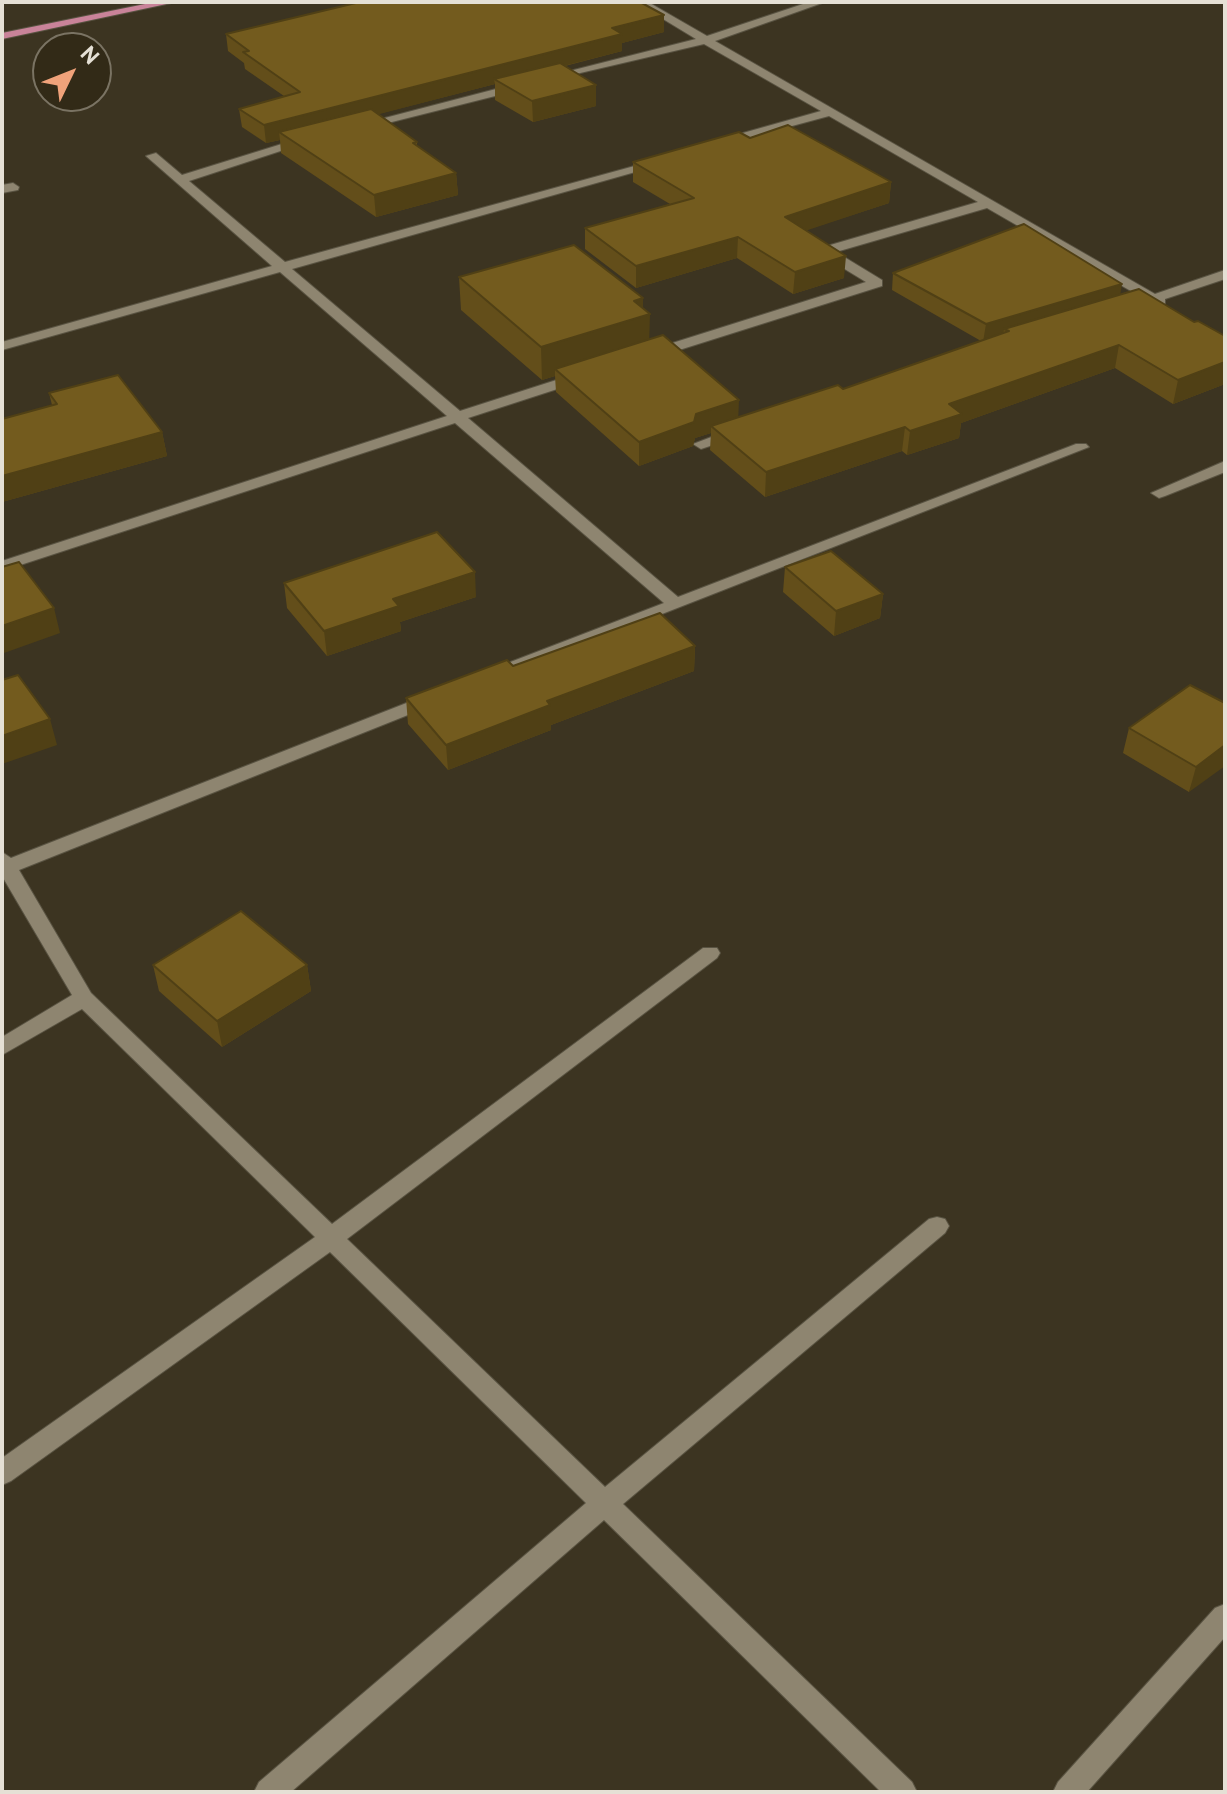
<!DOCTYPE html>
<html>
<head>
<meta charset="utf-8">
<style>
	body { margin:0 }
	#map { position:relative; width:1227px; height:1794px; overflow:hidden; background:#3c3421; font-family:Overpass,sans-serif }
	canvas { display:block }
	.frame { position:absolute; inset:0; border:4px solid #e5e0d5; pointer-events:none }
	.north { position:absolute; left:32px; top:32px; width:80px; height:80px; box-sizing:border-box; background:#322a17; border:2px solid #7a7363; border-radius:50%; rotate:47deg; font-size:22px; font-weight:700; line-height:32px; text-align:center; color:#e5e0d5 }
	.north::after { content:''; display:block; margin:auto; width:28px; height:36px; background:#f0a27a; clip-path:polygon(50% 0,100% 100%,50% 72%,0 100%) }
</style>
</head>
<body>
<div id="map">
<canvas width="1227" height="1794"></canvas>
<div class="frame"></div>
<div class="north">N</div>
</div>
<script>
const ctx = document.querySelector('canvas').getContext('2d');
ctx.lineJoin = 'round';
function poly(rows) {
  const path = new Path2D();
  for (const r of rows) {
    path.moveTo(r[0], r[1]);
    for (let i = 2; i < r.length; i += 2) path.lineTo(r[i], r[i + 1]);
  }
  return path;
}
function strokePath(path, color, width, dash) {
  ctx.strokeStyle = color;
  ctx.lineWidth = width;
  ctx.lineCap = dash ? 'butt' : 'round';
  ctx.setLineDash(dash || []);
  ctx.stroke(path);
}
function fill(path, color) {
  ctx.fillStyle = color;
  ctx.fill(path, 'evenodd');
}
const minor = poly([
	[635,2,648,2,707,36,809,2,825,2,715,41,1155,294,1225,270,1225,279,1165,299,1165,305,1142,304,1143,298,987,208,836,252,882,280,882,286,657,357,647,357,647,351,866,282,820,254,820,248,978,202,829,116,718,146,718,140,821,111,704,44,546,81,546,77,696,39,635,2],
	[519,83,525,87,523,89,360,130,354,126,519,83],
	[301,138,311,141,189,181,285,262,660,159,660,165,292,269,460,411,575,374,585,374,585,380,468,418,678,597,1076,444,1086,444,1089,447,506,675,500,674,497,670,500,666,664,603,455,423,2,571,2,561,447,416,280,272,2,350,2,342,272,266,146,156,156,153,182,175,301,138],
	[13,183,19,187,18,190,2,193,2,185,13,183],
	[735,428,743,433,740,436,701,449,693,444,735,428],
	[1225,461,1225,472,1165,496,1159,498,1151,493,1225,461],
	[432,693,441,699,438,703,19,870,91,993,332,1224,703,948,717,948,720,953,717,958,347,1239,605,1487,929,1219,937,1217,945,1219,949,1226,945,1233,623,1504,912,1782,917,1792,881,1792,604,1520,291,1792,254,1792,259,1782,586,1503,330,1252,11,1481,2,1485,2,1458,315,1237,82,1009,2,1055,2,1037,72,995,2,876,2,852,11,858,432,693],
	[1225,1604,1225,1637,1087,1792,1053,1792,1058,1782,1215,1608,1225,1604]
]);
const major = poly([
	[155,2,176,2,2,39,2,33,155,2]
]);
const wall = poly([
	[664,15,664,32,622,43,622,51,565,66,596,106,533,122,495,100,495,84,378,114,417,142,417,146,456,173,458,195,376,217,281,153,280,140,266,143,242,127,239,109,284,96,245,69,244,63,228,51,226,34],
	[633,162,891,182,889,203,806,230,844,278,793,294,737,258,636,288,585,249,585,228,670,204,633,182],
	[893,273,1120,295,1194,322,1225,336,1225,384,1173,404,1115,368,961,423,959,438,907,455,902,451,765,497,710,450,711,433,695,438,693,446,639,466,556,392,555,376,542,380,461,310,459,277,643,308,649,339,739,417,843,389,981,341,892,290],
	[49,393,162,432,167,456,2,502,2,419,52,405],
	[785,567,883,594,880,618,834,636,783,592],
	[284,583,476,597,400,622,401,631,327,656,287,608],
	[695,646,694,671,551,725,551,730,448,770,408,724,406,698,513,666],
	[1225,703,1189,792,1123,753,1129,728],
	[153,965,307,965,311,991,222,1047,159,991]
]);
const shadedWall = poly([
	[664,15,664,32,622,43,622,51,501,82,494,79,495,84,287,138,279,132,280,140,266,143,264,125,612,28],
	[596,85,596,106,533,122,532,101],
	[456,173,458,195,376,217,374,195],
	[891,182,889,203,784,238,785,217],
	[738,237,737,258,636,288,636,266],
	[846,256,844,278,793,294,795,272],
	[1122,284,1119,302,1009,331,1004,329,1003,336,983,342,986,324],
	[643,298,643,316,650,314,649,347,555,369,555,376,542,380,541,347,634,301],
	[1119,345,1115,368,961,423,959,438,907,455,910,431,949,404],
	[1225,362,1225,384,1173,404,1178,380],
	[739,400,738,424,711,426,711,433,695,438,693,446,639,466,639,442,696,414],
	[905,427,902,451,765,497,766,472],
	[162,432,167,456,2,502,2,476],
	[475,572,476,597,400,622,401,631,327,656,324,631,393,599],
	[883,594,880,618,834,636,836,611],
	[54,608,60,633,4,653,2,644,2,626],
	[695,646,694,671,551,725,551,730,448,770,446,745,547,701],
	[50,719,57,745,2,764,2,736],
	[1225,745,1225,766,1189,792,1196,767],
	[307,965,311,991,222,1047,217,1021]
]);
const building = poly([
	[360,2,640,2,664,15,612,28,622,34,264,125,239,109,300,92,243,52,249,51,226,34,360,2],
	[560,63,596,85,532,101,494,79,560,63],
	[371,109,417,142,413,143,456,173,374,195,279,132,371,109],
	[788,125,891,182,785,217,846,256,795,272,738,237,636,266,585,228,694,198,633,162,739,132,750,138,788,125],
	[1024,224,1122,284,986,324,893,273,1024,224],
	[574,245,643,298,634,301,650,314,541,347,459,277,574,245],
	[1139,289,1194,322,1198,321,1225,336,1225,362,1178,380,1119,345,949,404,962,414,910,431,905,427,766,472,711,426,838,385,843,389,1009,331,1004,329,1139,289],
	[663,335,739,400,696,414,694,422,639,442,555,369,663,335],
	[118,375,162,432,2,476,2,419,57,404,49,393,118,375],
	[437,532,475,572,393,599,399,606,324,631,284,583,437,532],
	[831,551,883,594,836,611,785,567,831,551],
	[19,562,54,608,2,626,2,567,19,562],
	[660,613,695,646,547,701,550,705,446,745,406,698,507,660,513,666,660,613],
	[18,675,50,719,2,736,2,680,18,675],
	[1190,685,1225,703,1225,745,1196,767,1129,728,1190,685],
	[241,911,307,965,217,1021,153,965,241,911]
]);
strokePath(minor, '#595342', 2);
strokePath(major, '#595342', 2);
fill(minor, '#8e8570');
fill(major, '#c98399');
fill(wall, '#634e1a');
fill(shadedWall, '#504015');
fill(building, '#735b1e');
strokePath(building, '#504015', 2);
</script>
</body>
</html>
